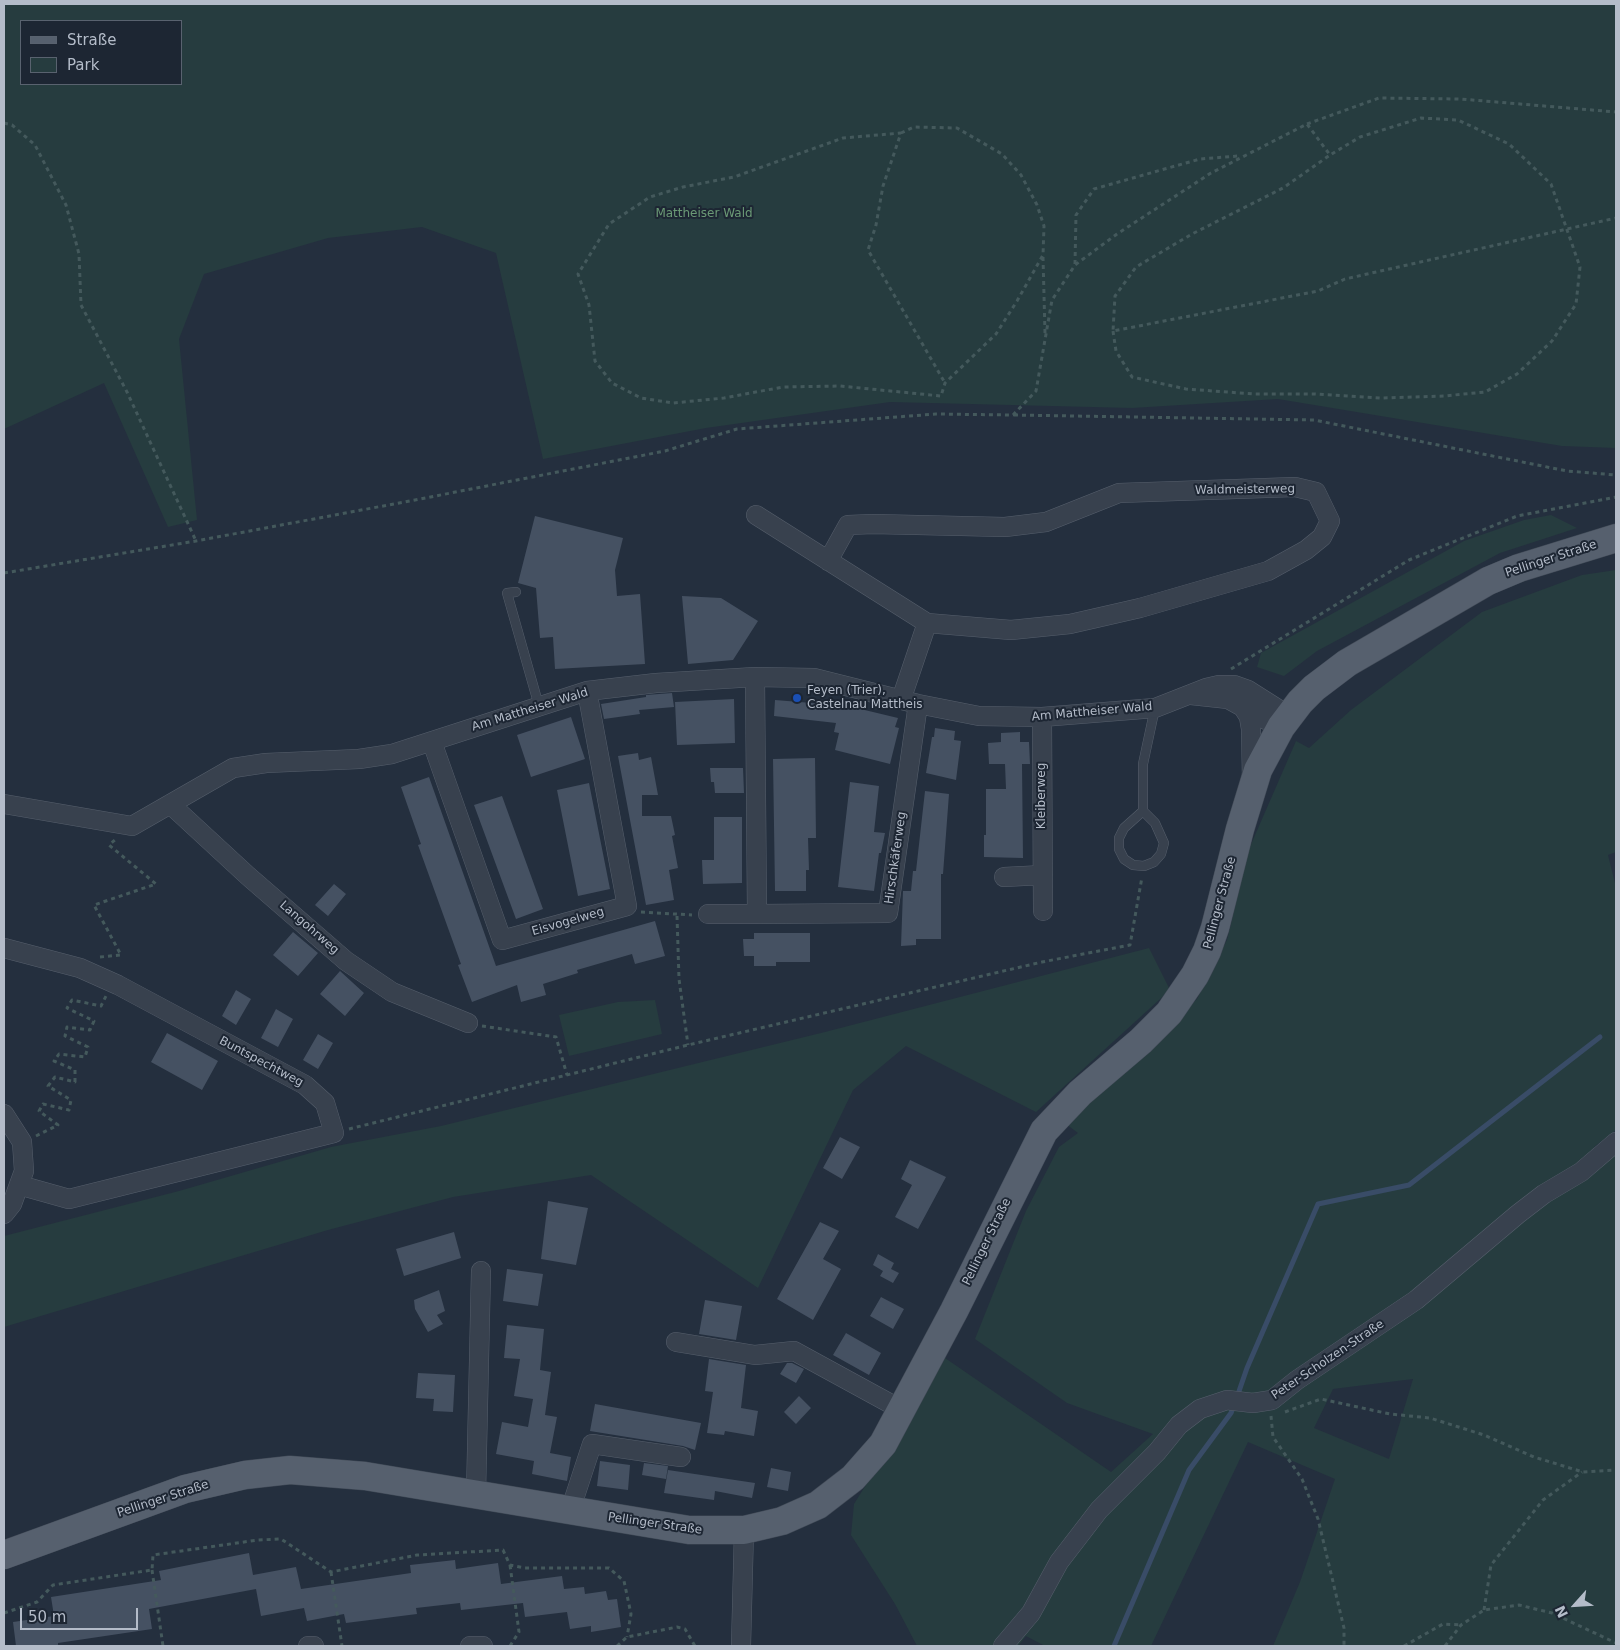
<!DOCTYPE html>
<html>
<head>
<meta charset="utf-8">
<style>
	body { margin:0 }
	#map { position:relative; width:1620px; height:1650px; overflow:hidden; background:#242f3e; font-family:"DejaVu Sans",sans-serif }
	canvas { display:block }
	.frame { position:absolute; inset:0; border:5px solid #b4bcc9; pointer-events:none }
	.legend { position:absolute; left:20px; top:20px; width:162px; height:65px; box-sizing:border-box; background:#1d2633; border:1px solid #59626f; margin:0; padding:6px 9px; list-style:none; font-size:15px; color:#b4bcc9 }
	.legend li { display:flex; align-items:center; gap:10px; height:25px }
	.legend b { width:25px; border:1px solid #59626f }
	.north { position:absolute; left:1550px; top:1580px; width:50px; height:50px; -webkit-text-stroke:4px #1d2633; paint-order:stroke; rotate:244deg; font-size:14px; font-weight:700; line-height:20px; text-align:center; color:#b4bcc9 }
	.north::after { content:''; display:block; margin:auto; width:18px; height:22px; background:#b4bcc9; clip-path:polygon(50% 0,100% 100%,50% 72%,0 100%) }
	.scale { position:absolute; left:20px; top:1608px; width:118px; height:22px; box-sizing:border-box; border:2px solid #b4bcc9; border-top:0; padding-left:6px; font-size:15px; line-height:18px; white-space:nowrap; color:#b4bcc9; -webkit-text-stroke:4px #1d2633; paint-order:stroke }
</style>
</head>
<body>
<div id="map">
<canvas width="1620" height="1650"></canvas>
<div class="frame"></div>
<ul class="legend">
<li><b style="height:6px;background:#56606e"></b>Straße</li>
<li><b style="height:14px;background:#263c3f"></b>Park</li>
</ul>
<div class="north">N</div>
<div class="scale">50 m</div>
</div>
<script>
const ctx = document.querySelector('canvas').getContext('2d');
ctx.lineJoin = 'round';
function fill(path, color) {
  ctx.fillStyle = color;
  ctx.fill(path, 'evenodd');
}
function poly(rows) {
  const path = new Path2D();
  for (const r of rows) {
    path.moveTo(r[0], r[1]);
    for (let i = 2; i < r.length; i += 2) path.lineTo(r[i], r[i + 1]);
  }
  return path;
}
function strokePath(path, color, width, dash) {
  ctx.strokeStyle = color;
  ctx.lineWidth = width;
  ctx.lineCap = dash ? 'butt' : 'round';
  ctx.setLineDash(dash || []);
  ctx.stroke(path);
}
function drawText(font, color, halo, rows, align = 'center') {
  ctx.font = font + ' "DejaVu Sans",sans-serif';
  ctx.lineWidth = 4;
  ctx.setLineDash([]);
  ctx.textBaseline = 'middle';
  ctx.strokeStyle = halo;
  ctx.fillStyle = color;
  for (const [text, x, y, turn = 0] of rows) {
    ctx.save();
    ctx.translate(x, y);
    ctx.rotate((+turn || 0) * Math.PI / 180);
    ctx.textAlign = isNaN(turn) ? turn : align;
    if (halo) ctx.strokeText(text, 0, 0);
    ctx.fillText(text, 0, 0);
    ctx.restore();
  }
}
const green = poly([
	[4,4,1616,4,1616,448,1562,446,1278,399,1132,408,890,402,706,428,543,459,496,253,422,227,328,238,204,274,179,339,197,520,168,527,104,383,4,429],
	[181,21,181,84,21,84,21,21],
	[1551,515,1577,528,1500,553,1317,651,1284,676,1257,667,1261,653,1464,541,1524,520],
	[1616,570,1616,852,1608,855,1616,887,1616,1130,1594,1147,1603,1160,1616,1151,1616,1646,1273,1646,1300,1582,1335,1479,1248,1442,1151,1646,1045,1646,1026,1636,1018,1646,917,1646,895,1604,851,1535,854,1504,945,1358,1111,1472,1153,1434,1067,1403,975,1339,1026,1211,1059,1147,1078,1133,1066,1124,1140,1055,1197,999,1227,940,1249,849,1296,741,1309,748,1351,710,1482,612,1582,575],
	[1413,1379,1389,1459,1314,1428,1333,1389],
	[1149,948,1170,990,1036,1112,906,1046,853,1090,758,1288,591,1175,453,1197,328,1230,4,1327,4,1236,179,1191,331,1147,441,1126,825,1032],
	[655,1000,662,1034,569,1056,559,1015,618,1002]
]);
const stream = poly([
	[1237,1397,1247,1368,1318,1204,1409,1185,1600,1037],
	[1114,1646,1189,1470,1231,1413,1234,1405]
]);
const building = poly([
	[535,516,623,538,615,570,617,596,640,594,645,664,555,669,553,637,540,638,536,588,518,583],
	[682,596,721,598,758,621,733,660,688,664],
	[672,693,674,707,639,710,640,714,604,719,601,704,646,697,646,695],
	[734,699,735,743,677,745,675,702],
	[775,700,848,706,898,718,895,727,899,728,890,764,835,750,839,733,834,732,836,723,774,716],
	[571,717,585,759,531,777,517,735],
	[935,728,955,731,954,740,961,741,956,780,926,773,932,737,934,737],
	[1020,732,1020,742,1029,742,1030,764,1022,764,1023,858,984,857,984,835,986,835,986,789,1006,789,1005,764,989,764,988,743,1001,742,1001,733],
	[638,753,639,760,651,757,658,795,642,795,642,816,671,816,675,835,672,836,678,868,669,870,674,900,646,905,618,756],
	[815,758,816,838,808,838,809,870,806,870,806,891,775,891,773,759],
	[710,768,743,768,744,793,715,793,714,782,711,782],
	[429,777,496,966,655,921,665,956,635,964,632,954,577,970,578,973,543,984,546,995,521,1002,517,985,472,1002,458,965,461,964,418,845,421,844,401,787],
	[850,782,879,786,874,832,885,833,881,853,879,853,874,891,838,887],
	[589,783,610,889,578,896,557,790],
	[925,791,949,794,943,874,941,874,941,939,916,939,916,945,901,946,903,891,911,891,913,871,916,871],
	[502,796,543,909,516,919,474,805],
	[714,817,742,817,742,883,703,884,702,860,714,860],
	[334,884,346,894,328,916,315,905],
	[293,932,318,953,298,976,273,955],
	[754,933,810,933,810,962,776,962,776,966,754,966,754,956,744,956,743,939,754,939],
	[340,971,364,993,345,1016,320,994],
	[236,990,251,999,236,1025,222,1016],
	[276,1009,293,1019,278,1047,261,1038],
	[167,1033,218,1061,202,1090,151,1062],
	[318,1034,333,1043,318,1069,303,1060],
	[840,1137,860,1147,842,1179,823,1168],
	[910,1160,946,1177,918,1229,895,1217,912,1185,901,1179],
	[548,1201,588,1208,576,1265,541,1259],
	[820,1222,839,1231,823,1259,841,1269,813,1320,777,1299],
	[454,1232,461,1258,404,1276,396,1249],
	[878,1254,894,1263,891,1269,899,1273,893,1283,880,1276,883,1271,873,1265],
	[507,1269,543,1274,538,1306,503,1301],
	[439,1290,445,1311,437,1315,443,1324,428,1332,415,1309,414,1300],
	[881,1297,904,1309,893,1329,870,1316],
	[705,1300,742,1306,736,1340,699,1334],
	[507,1325,544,1329,540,1370,551,1372,545,1415,557,1417,550,1453,571,1457,567,1481,532,1474,534,1461,496,1454,502,1422,528,1427,533,1399,514,1396,520,1359,504,1358],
	[846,1333,881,1353,869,1375,833,1355],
	[709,1359,746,1365,741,1408,758,1411,754,1436,725,1431,724,1435,707,1433,713,1392,705,1391],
	[787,1363,792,1363,804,1369,796,1383,780,1374],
	[418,1373,455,1375,453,1412,433,1411,434,1399,416,1398],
	[799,1396,811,1408,796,1424,784,1412],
	[595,1404,701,1423,695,1450,683,1446,590,1431],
	[600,1461,630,1465,628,1490,597,1486],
	[644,1463,668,1466,666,1479,642,1475],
	[771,1468,791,1472,788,1491,767,1487],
	[668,1470,755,1483,752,1498,715,1491,714,1500,664,1493],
	[249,1553,253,1575,296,1567,301,1589,411,1573,410,1565,455,1560,456,1569,498,1563,501,1584,562,1576,564,1589,584,1587,585,1594,606,1591,608,1600,617,1599,621,1627,591,1632,591,1626,570,1629,567,1612,525,1617,523,1603,461,1610,460,1603,416,1608,417,1614,346,1623,344,1614,307,1621,304,1608,261,1616,256,1589,149,1609,152,1629,58,1643,58,1646,16,1646,13,1622,54,1616,51,1597,161,1580,159,1571]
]);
const path = poly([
	[4,123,12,125,35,145,66,205,79,254,81,305,127,392,196,541],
	[1307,124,1379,98,1460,99,1616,112],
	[901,133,914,127,957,128,1002,154,1021,175,1037,205,1044,226,1043,255,1017,301,996,334,945,383,941,396,840,386,783,387,724,398,673,403,641,398,612,383,595,361,589,305,578,274,609,224,650,197,683,187,734,177,843,138,901,133,883,186,876,225,868,250,945,383],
	[1043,257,1045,333],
	[1075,264,1076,215,1094,189,1200,159,1238,156],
	[1113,331,1116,351,1132,377,1186,389,1254,394,1315,394,1381,398,1444,396,1485,392,1517,374,1552,341,1576,304,1580,267,1551,184,1509,144,1458,120,1421,118,1360,137,1330,155],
	[1014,415,1314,420,1567,471,1616,475],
	[4,573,196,541,415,500,665,451,737,429,936,414,1013,415,1036,391,1052,300,1075,265,1117,234,1211,173,1307,124,1330,155,1283,188,1192,234,1136,267,1115,296,1113,331,1318,291,1345,279,1616,218],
	[1231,669,1409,560,1517,516,1616,497],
	[641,912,692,915],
	[677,916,679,979,688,1045],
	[100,957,121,955,94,905,156,884,109,845,116,839],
	[482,1026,556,1037,567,1075],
	[349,1129,688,1045,1042,962,1130,945,1142,877],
	[36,1136,58,1125,39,1111,43,1104,69,1110,71,1100,48,1086,55,1077,75,1082,75,1070,54,1061,59,1054,85,1057,88,1047,65,1036,67,1027,90,1030,94,1021,67,1008,72,1000,101,1006,106,996],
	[1285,1412,1321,1399,1390,1414,1430,1418,1484,1435,1534,1457,1583,1472,1616,1470],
	[1271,1416,1273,1437,1302,1479,1318,1519,1344,1628,1344,1646],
	[152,1570,163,1646],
	[331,1572,342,1646],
	[1484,1610,1491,1565,1543,1500,1582,1472],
	[4,1613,37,1602,53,1585,152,1570,153,1555,258,1540,281,1539,331,1572,417,1555,503,1550,510,1565,525,1568,609,1568,624,1581,631,1614,627,1637],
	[510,1646,519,1632,510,1565],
	[617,1646,627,1637,677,1627,685,1629,695,1646],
	[1404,1646,1443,1624,1461,1625],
	[1445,1646,1461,1625,1484,1610,1519,1605,1552,1613,1616,1643]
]);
const service = poly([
	[516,592,507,593,539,706],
	[1143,811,1124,828,1119,838,1119,849,1124,859,1133,865,1144,866,1154,862,1161,854,1164,843,1155,823,1143,811,1143,764,1155,708]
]);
const minor = poly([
	[756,515,927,623],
	[828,561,848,525,873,524,1005,527,1046,522,1119,493,1295,487,1316,492,1330,521,1322,537,1306,550,1268,571,1140,608,1070,624,1011,630,927,623,901,700],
	[755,677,757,914,888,913,918,704],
	[1242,706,1249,717,1251,729,1252,780],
	[1042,717,1043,911],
	[432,742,502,940,627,906,587,691],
	[4,804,132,826,233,768,266,763,359,759,392,754,587,691,656,683,755,677,814,678,918,704,979,716,1042,717,1155,708,1206,688,1219,685,1234,685,1248,690,1289,716,1282,720,1268,721,1228,699,1191,695],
	[170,804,248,876,346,961,392,992,468,1023],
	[1004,877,1043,875],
	[708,914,757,914],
	[4,948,80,968,118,985,305,1085,325,1103,334,1133,69,1199,19,1185],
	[4,1114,22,1142,24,1171,12,1204,4,1214],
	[676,1342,755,1355,794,1351,902,1410],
	[476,1494,481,1271],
	[570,1511,592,1444,681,1457],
	[308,1646,314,1646],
	[470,1646,483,1646],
	[741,1646,744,1530],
	[1003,1646,1031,1613,1059,1562,1099,1510,1157,1452,1179,1425,1200,1409,1227,1400,1253,1403,1272,1400,1297,1380,1416,1300,1518,1214,1544,1194,1581,1172,1616,1142]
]);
const primary = poly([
	[4,1555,185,1489,245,1475,290,1470,365,1476,689,1530,744,1530,782,1521,818,1505,853,1478,883,1444,954,1311,1044,1131,1080,1093,1141,1041,1169,1013,1195,975,1207,951,1215,928,1240,829,1258,770,1281,727,1300,702,1314,688,1347,663,1488,581,1519,568,1616,538]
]);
const markers = [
	[797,698,5,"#1a4fb4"]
];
const parkNames = [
	["Mattheiser Wald",704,214]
];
const streetNames = [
	["Waldmeisterweg",1245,490,-1],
	["Pellinger Straße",1551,559,-18],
	["Am Mattheiser Wald",530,710,-17],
	["Am Mattheiser Wald",1092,712,-5],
	["Kleiberweg",1042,796,-90],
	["Hirschkäferweg",896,858,-82],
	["Pellinger Straße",1220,903,-75],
	["Eisvogelweg",568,922,-16],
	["Langohrweg",309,928,41],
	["Buntspechtweg",261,1062,28],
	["Pellinger Straße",987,1242,-64],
	["Peter-Scholzen-Straße",1328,1360,-34],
	["Pellinger Straße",163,1499,-18],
	["Pellinger Straße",655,1524,8]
];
const poiNames = [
	["Feyen (Trier),",807,691],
	["Castelnau Mattheis",807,705]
];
fill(green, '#263c3f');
strokePath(stream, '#394c67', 5);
fill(building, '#455162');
strokePath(service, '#565f6c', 10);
strokePath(minor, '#565f6c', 20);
strokePath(primary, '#414a57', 29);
strokePath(path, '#44595c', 3, [4, 4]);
strokePath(service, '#38414e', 9);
strokePath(minor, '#38414e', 19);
strokePath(primary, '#56606e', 28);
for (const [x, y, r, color] of markers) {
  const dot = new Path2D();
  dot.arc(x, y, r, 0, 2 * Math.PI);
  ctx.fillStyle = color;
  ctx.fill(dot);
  strokePath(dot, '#1d2633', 2);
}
drawText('12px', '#6b9a76', '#1d2633', parkNames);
drawText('12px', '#b4bcc9', '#1d2633', streetNames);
drawText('12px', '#b4bcc9', '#1d2633', poiNames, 'left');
</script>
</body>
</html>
